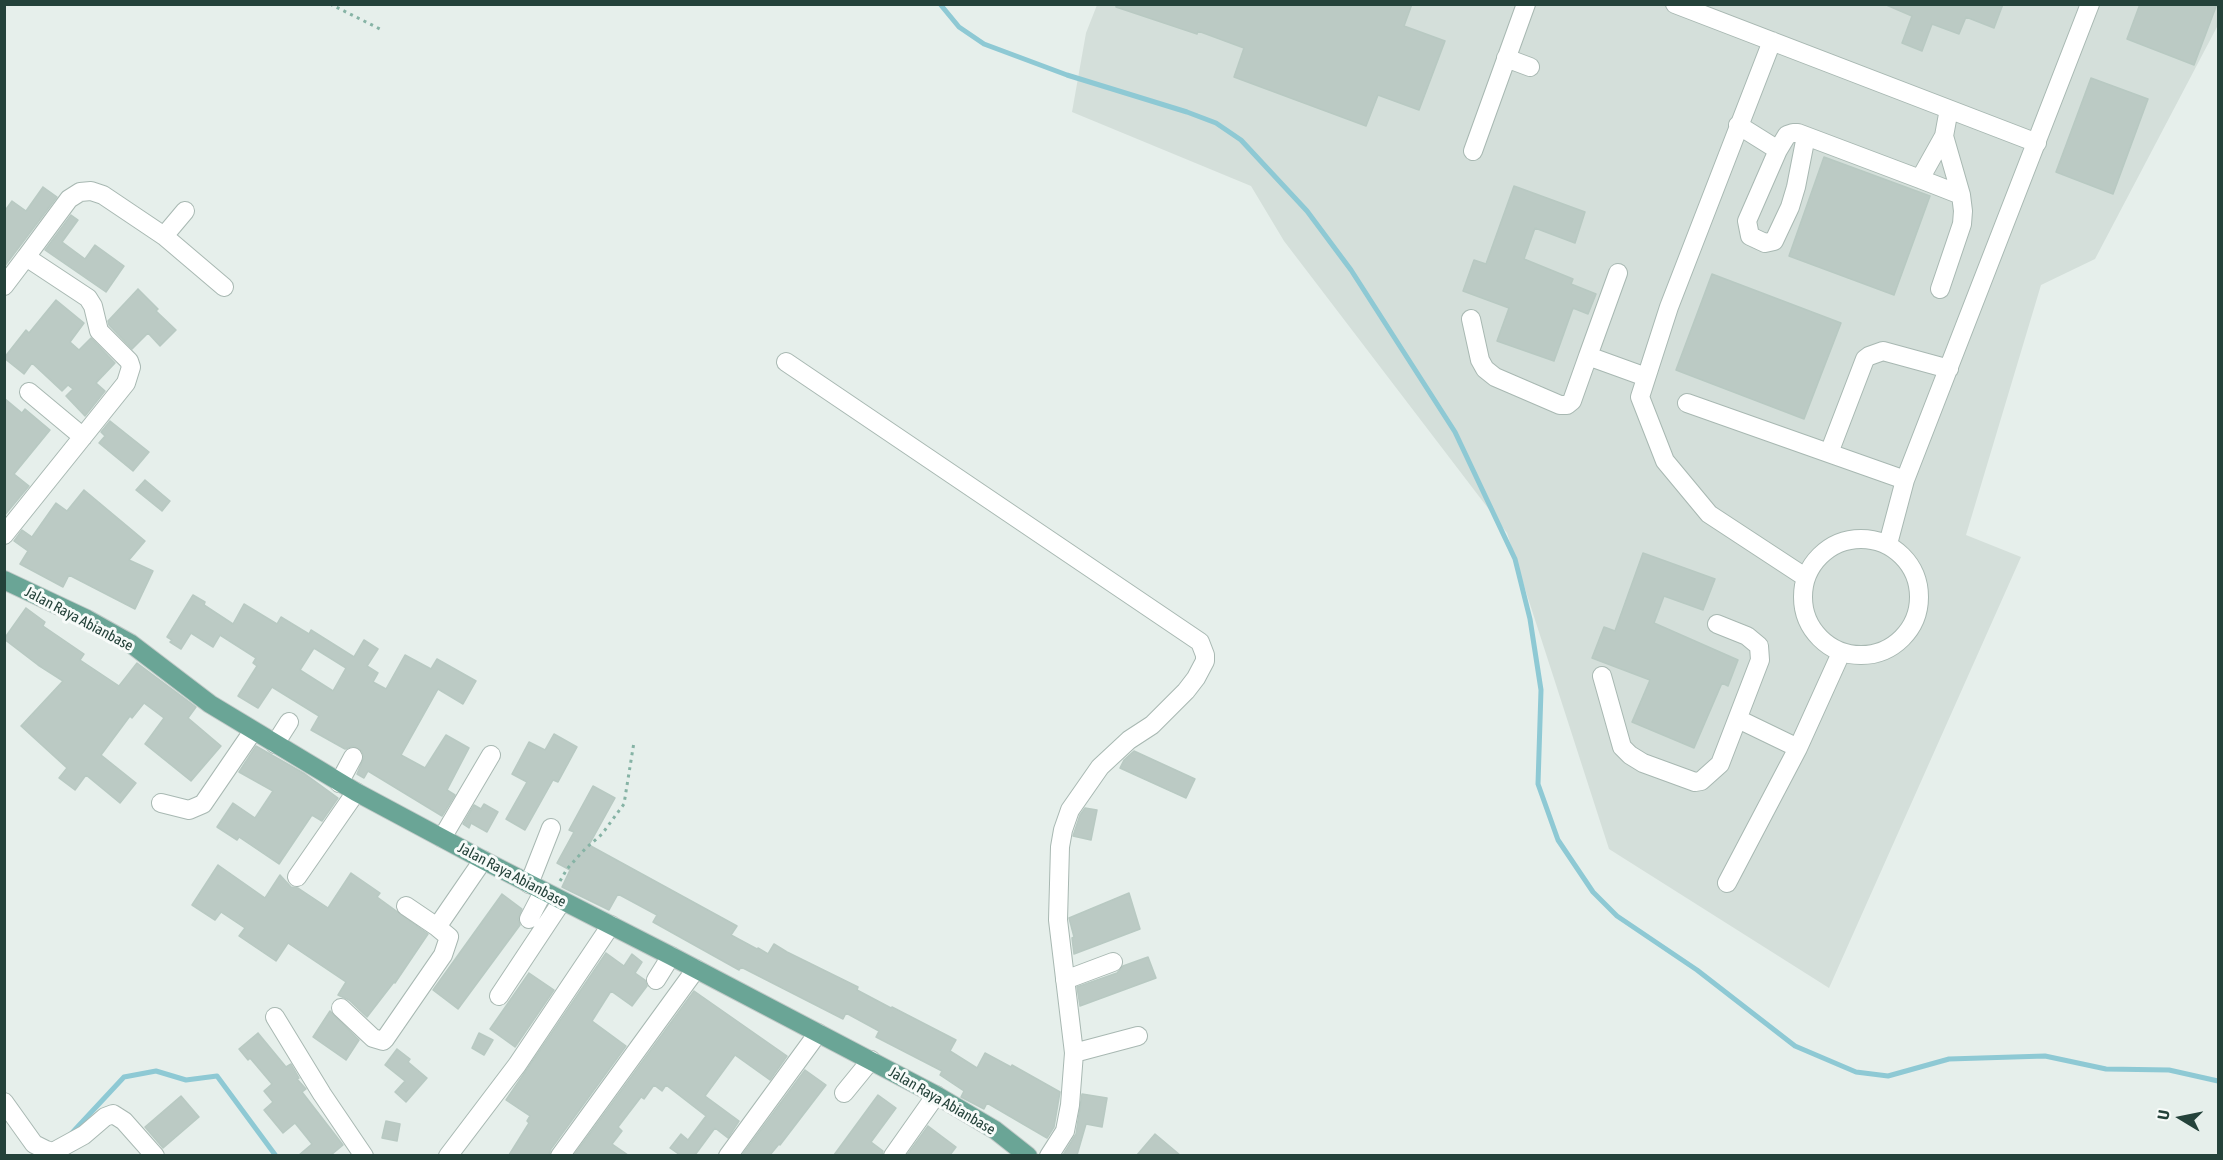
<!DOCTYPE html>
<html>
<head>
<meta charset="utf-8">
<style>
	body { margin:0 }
	#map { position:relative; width:2223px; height:1160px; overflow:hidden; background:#e6efeb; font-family:"Asap Condensed",sans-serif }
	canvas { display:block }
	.frame { position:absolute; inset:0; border:6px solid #24423a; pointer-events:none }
	.north { position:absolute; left:2151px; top:1088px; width:60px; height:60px; -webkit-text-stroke:4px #f7fbf9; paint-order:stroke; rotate:280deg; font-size:16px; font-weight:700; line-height:24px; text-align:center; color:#24423a }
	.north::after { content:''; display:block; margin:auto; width:21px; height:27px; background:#24423a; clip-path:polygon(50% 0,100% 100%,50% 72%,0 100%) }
</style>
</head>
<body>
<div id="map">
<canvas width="2223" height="1160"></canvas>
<div class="frame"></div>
<div class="north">U</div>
</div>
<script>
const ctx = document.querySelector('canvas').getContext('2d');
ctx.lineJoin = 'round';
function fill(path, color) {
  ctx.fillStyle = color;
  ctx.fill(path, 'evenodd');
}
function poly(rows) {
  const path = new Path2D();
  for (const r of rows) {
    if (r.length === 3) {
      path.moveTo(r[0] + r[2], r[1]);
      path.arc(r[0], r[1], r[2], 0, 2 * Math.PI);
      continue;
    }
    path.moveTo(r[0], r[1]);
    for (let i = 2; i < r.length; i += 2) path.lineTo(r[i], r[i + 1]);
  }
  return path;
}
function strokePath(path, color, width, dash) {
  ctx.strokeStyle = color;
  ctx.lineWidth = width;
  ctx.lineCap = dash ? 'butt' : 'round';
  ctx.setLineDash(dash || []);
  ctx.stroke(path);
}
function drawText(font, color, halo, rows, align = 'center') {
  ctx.font = font + ' "Asap Condensed",sans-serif';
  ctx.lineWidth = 6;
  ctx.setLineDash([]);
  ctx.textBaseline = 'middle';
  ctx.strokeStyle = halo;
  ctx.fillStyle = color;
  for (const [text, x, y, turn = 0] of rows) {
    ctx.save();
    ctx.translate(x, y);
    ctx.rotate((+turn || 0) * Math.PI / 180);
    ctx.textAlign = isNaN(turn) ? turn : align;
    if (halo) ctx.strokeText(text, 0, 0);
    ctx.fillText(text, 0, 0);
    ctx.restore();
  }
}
const built = poly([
	[1097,5,2218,5,2218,25,2095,259,2041,285,1966,535,2021,557,1829,988,1609,849,1507,533,1284,241,1251,186,1072,112,1086,33]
]);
const stream = poly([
	[940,4,959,27,984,44,1067,75,1187,112,1216,123,1241,140,1307,211,1351,270,1455,432,1515,559,1530,619,1541,690,1538,784,1558,840,1593,892,1617,916,1697,970,1795,1046,1856,1072,1888,1076,1949,1059,2045,1056,2106,1069,2169,1070,2218,1081],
	[70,1135,124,1077,156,1071,186,1080,217,1076,276,1156]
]);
const building = poly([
	[1116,4,1412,4,1404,26,1445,41,1419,110,1378,95,1366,126,1234,77,1244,48,1198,31,1197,34,1116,7,1116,4],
	[1884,4,2003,4,1994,28,1966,17,1959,34,1932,24,1922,51,1902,43,1912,16,1884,4],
	[2140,4,2217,4,2194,65,2127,39,2140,4],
	[2091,78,2148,99,2113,194,2056,172,2091,78],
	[1824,157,1930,196,1894,295,1789,256,1824,157],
	[1514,186,1585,212,1575,243,1535,228,1524,259,1573,279,1571,284,1596,294,1588,314,1573,308,1554,361,1497,341,1509,308,1463,291,1474,260,1486,264,1514,186],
	[43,187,57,197,4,267,4,212,12,201,26,211,43,187],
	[71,215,78,220,62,242,85,259,95,245,124,266,106,292,45,250,71,215],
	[1712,274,1841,323,1804,419,1676,370,1712,274],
	[138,289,158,309,156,311,176,330,160,346,148,333,132,349,109,325,108,321,138,289],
	[56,300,84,323,70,342,79,350,91,338,115,363,96,383,105,391,85,416,66,396,73,389,68,385,62,391,32,363,24,374,4,358,26,330,29,333,56,300],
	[4,398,22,413,25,409,50,430,14,474,29,486,4,516,4,398],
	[110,421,149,452,133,471,99,443,105,436,101,432,110,421],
	[145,480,170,501,162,511,136,490,145,480],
	[84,490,145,541,129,560,153,571,135,609,69,575,63,587,20,564,28,551,14,541,22,530,32,537,56,503,67,511,84,490],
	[1643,553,1715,579,1703,610,1664,596,1654,623,1738,660,1728,686,1722,683,1694,748,1632,722,1650,680,1592,658,1604,627,1615,631,1643,553],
	[193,595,205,602,204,605,233,624,244,604,277,624,281,617,309,634,311,630,354,657,364,640,378,649,367,666,378,673,373,682,386,689,405,655,431,669,437,659,476,681,463,704,438,689,401,755,425,768,446,735,469,748,447,790,455,795,442,816,368,771,364,778,357,774,364,757,362,751,353,746,345,749,311,730,319,716,272,687,258,708,238,696,257,666,253,663,256,658,220,635,213,647,191,633,181,649,170,642,172,640,167,637,193,595],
	[314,648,346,668,333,691,300,670,314,648],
	[26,608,45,622,43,626,84,654,80,660,119,686,137,663,196,707,188,718,221,746,191,781,145,744,164,718,144,703,132,718,130,716,101,755,136,783,120,803,86,775,75,790,59,778,67,768,21,726,63,681,38,665,4,639,26,608],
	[554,734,577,747,558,782,553,780,525,830,506,819,527,782,512,774,529,742,545,750,554,734],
	[256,746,305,774,338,798,322,821,312,815,279,864,239,837,237,840,217,827,233,803,255,818,273,791,239,772,256,746],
	[1134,751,1195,779,1186,798,1120,768,1124,760,1134,751],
	[593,786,615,798,589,845,737,926,731,935,757,949,758,948,768,954,774,944,787,952,858,987,857,990,891,1008,892,1007,956,1040,950,1051,977,1068,985,1053,1011,1067,1012,1065,1060,1092,1054,1127,1047,1138,987,1103,984,1109,961,1097,964,1091,940,1075,942,1071,876,1037,879,1031,846,1013,843,1019,741,967,739,970,653,922,657,915,618,894,609,910,562,887,570,870,557,863,574,832,569,830,593,786],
	[484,804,498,812,487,832,471,823,469,828,463,824,474,805,481,809,484,804],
	[1085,808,1097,810,1091,840,1073,836,1080,815,1085,808],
	[218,865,265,898,280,875,291,887,298,888,328,908,351,873,380,893,377,897,428,934,395,983,394,982,367,1017,349,1000,338,995,346,982,288,943,276,961,239,936,245,928,221,912,215,920,192,905,218,865],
	[1129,893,1140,929,1074,954,1072,938,1074,937,1069,918,1129,893],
	[502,894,522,909,518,919,520,925,458,1009,433,990,502,894],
	[606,953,624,966,632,954,642,962,635,973,645,980,647,986,632,1006,611,991,592,1021,626,1046,551,1149,549,1155,509,1155,529,1123,527,1121,530,1116,506,1100,606,953],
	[1148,957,1156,978,1080,1006,1077,987,1117,973,1123,966,1148,957],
	[529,973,554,990,515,1047,490,1029,529,973],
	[694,991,787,1056,770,1080,735,1055,705,1096,739,1121,728,1138,715,1128,695,1155,680,1155,670,1148,681,1134,688,1140,706,1116,666,1085,662,1091,654,1085,644,1099,641,1097,618,1127,622,1131,612,1144,628,1155,574,1155,694,991],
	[330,1011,359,1040,346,1060,313,1037,330,1011],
	[258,1033,286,1067,291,1064,299,1078,297,1079,306,1089,302,1092,343,1145,331,1155,299,1155,312,1144,295,1123,283,1133,264,1110,273,1102,264,1091,272,1084,250,1058,248,1060,239,1049,258,1033],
	[479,1033,493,1040,484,1055,472,1048,479,1033],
	[397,1049,410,1059,408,1062,427,1078,406,1102,395,1092,405,1081,385,1065,397,1049],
	[805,1070,826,1085,780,1145,779,1144,770,1155,742,1155,805,1070],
	[1082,1094,1107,1098,1102,1127,1086,1124,1077,1155,1063,1155,1076,1134,1082,1094],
	[878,1095,896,1108,871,1142,883,1151,882,1155,834,1155,878,1095],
	[181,1096,199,1117,163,1148,145,1127,181,1096],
	[386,1121,400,1124,397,1141,382,1138,386,1121],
	[928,1126,956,1147,950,1155,907,1155,928,1126],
	[1155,1134,1180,1155,1137,1155,1155,1134]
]);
const path = poly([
	[330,4,380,29],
	[560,881,567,869,585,849,602,834,624,804,634,742]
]);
const minor = poly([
	[1675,4,2037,143],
	[1772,41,1669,307,1640,397,1665,461,1709,514,1805,577],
	[1506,58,1530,67],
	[1738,125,1778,150],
	[1806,136,1796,187,1790,207,1774,241,1765,243,1750,236,1747,221,1778,150,1787,135,1793,133,1798,133,1806,136,1920,179,1961,195],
	[1473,151,1526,4],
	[1920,179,1944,136,1949,109],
	[164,236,185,211],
	[26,257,69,199,80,192,91,191,103,195,164,236,224,287],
	[4,286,26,257,88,298,93,306,99,331,129,361,131,367,126,383,4,535],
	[1940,289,1962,224,1963,211,1961,195,1944,136],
	[1471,319,1480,360,1485,369,1495,377,1560,405,1567,405,1572,401,1588,356,1646,377],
	[1588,356,1618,273],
	[786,362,1200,642,1205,655,1205,661,1196,678,1186,691,1152,725,1129,740,1100,767,1070,810,1063,830,1060,847,1058,920,1074,1053,1070,1105,1065,1131,1049,1156],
	[29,392,83,437],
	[1687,403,1905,480],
	[1829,453,1865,359,1869,356,1883,351,1949,369],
	[1861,597,58],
	[1888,544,1905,480,2090,4],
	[1602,676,1622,747,1630,755,1643,763,1695,782,1701,781,1720,764,1760,660,1759,646,1747,636,1717,624],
	[1738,719,1798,748],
	[275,744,289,722],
	[339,783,353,757],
	[161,803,189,810,203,804,253,731],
	[442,838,491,755],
	[297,877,356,792],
	[1727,883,1798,748,1841,653],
	[529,884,551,828],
	[406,906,437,927],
	[529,919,543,892],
	[656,980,671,956],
	[1065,980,1113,962],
	[499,996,562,901],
	[341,1008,373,1038,383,1041,385,1039,443,955,449,937,437,927,483,860],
	[275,1017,322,1094,364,1156],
	[1074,1053,1138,1036],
	[844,1093,871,1060],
	[4,1102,34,1144,46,1150,53,1152,84,1135,105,1117,113,1114,124,1121,155,1156],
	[448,1156,517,1065,611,925],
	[560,1156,696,969],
	[728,1156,818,1033],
	[893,1156,936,1095]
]);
const major = poly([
	[4,580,87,619,130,643,210,704,356,792,483,860,671,956,936,1095,995,1130,1028,1156]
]);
const streetNames = [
	["Jalan Raya Abianbase",79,619,28],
	["Jalan Raya Abianbase",512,875,28],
	["Jalan Raya Abianbase",942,1101,30]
];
fill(built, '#d4dfda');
strokePath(stream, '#8ec9d4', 5);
fill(building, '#bbcac4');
strokePath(building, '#b8c9c2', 1.5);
strokePath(minor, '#a8b8b2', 20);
strokePath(major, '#c2cac8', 20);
strokePath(path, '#86b3a5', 3, [3, 4.5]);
strokePath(minor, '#fff', 18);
strokePath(major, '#6aa596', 18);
drawText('15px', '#24423a', '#f7fbf9', streetNames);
</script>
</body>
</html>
